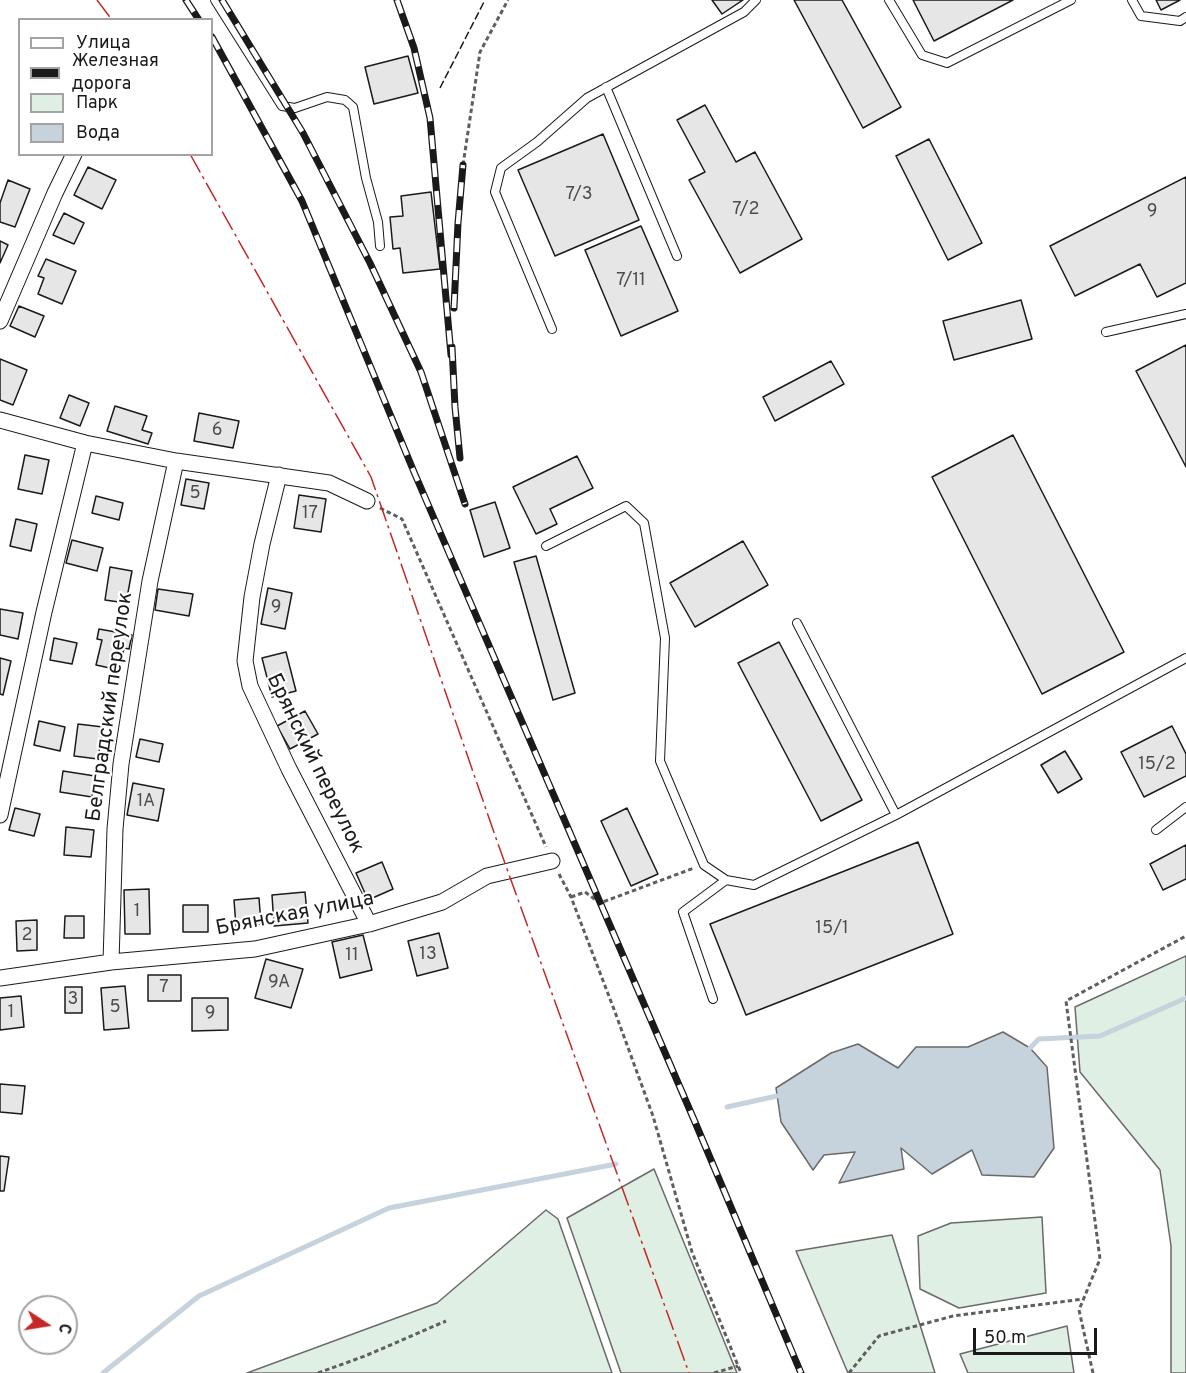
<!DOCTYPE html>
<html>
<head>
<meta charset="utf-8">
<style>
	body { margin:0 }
	#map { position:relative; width:1186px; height:1373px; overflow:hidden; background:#fff; font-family:Overpass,sans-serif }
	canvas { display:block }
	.legend { position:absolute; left:18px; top:18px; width:195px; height:138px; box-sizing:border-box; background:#fff; border:2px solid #a3a3a3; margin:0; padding:8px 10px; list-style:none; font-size:18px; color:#1a1a1a }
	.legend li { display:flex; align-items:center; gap:12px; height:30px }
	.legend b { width:30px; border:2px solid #a3a3a3 }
	.north { position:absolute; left:18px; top:1295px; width:60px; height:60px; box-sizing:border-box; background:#fff; border:2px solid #a3a3a3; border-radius:50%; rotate:102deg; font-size:16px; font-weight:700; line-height:24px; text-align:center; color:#1a1a1a }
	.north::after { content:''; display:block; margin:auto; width:21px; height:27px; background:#c62828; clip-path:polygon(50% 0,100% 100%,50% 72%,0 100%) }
	.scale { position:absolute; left:973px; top:1328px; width:124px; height:27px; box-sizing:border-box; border:3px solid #1a1a1a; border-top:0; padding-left:8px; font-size:18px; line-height:21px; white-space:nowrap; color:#1a1a1a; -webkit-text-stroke:4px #fff; paint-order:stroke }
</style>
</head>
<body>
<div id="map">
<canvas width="1186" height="1373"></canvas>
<ul class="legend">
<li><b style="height:8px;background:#fff"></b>Улица</li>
<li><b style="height:8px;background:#1a1a1a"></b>Железная дорога</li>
<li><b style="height:16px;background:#e0efe3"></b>Парк</li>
<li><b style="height:16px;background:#c6d2dc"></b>Вода</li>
</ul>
<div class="north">С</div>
<div class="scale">50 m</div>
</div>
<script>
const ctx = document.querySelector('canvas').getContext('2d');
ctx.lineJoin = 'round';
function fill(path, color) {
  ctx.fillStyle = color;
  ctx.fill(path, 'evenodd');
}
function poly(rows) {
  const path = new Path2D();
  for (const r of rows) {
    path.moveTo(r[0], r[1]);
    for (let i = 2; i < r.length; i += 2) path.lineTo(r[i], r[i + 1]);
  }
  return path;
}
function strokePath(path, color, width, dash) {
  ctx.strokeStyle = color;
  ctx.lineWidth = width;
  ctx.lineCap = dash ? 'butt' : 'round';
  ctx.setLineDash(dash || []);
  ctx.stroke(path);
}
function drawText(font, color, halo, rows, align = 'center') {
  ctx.font = font + ' Overpass,sans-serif';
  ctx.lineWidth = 4.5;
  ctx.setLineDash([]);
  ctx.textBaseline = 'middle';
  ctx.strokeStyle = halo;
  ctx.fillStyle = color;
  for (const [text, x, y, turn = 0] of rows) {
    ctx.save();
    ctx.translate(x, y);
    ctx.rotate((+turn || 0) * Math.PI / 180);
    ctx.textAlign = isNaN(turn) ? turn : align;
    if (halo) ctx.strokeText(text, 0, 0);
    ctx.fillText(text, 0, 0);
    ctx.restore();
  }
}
const green = poly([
	[1186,956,1186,1373,1171,1373,1171,1246,1160,1170,1080,1072,1075,1007,1186,956],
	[654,1169,737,1373,621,1373,567,1218,654,1169],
	[546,1210,558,1219,612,1373,247,1373,437,1303,546,1210],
	[1042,1217,1046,1293,959,1308,920,1289,918,1236,951,1223,1042,1217],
	[892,1235,935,1373,848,1373,796,1251,892,1235],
	[1067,1326,1074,1373,968,1373,960,1354,1067,1326]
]);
const water = poly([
	[1003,1032,1030,1048,1047,1067,1054,1148,1034,1177,982,1175,972,1150,932,1174,901,1148,904,1169,839,1183,855,1152,824,1155,813,1170,781,1122,776,1088,831,1053,858,1044,898,1068,916,1047,968,1047,1003,1032]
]);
const stream = poly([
	[1030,1048,1039,1039,1100,1036,1186,998],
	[727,1107,777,1096],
	[103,1373,199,1296,389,1208,616,1164]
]);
const building = poly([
	[712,0,743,0,722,14,712,0],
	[794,0,842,0,901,107,863,128,794,0],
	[913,0,1013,0,934,41,913,0],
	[1156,0,1180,0,1161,10,1156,0],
	[408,56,418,93,374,104,365,67,408,56],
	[705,105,736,162,755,152,802,239,740,273,689,180,705,172,677,120,705,105],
	[603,134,639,220,555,256,518,170,603,134],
	[929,139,982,243,948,260,896,156,929,139],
	[88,167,116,180,102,209,74,195,88,167],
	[1186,177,1186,283,1157,297,1140,264,1075,296,1050,246,1186,177],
	[8,180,30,189,15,227,0,222,0,203,8,180],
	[431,192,440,269,403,273,400,248,393,249,390,217,403,216,401,196,431,192],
	[64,213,84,223,74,244,53,235,64,213],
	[641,226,678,311,621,336,585,250,641,226],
	[0,241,8,245,0,263,0,241],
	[46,259,76,271,62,304,38,294,44,278,38,276,46,259],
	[1021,300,1032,339,954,360,943,321,1021,300],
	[19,306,44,316,35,337,10,326,19,306],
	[1186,345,1186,467,1136,371,1186,345],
	[0,359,27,370,13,405,0,400,0,359],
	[831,361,844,384,775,421,763,397,831,361],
	[69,395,89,403,80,426,60,418,69,395],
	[115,406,147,416,142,430,152,433,148,444,107,431,115,406],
	[199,413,239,421,233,448,194,441,199,413],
	[1013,435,1124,652,1042,694,932,477,1013,435],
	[25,455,49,460,42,494,18,489,25,455],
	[577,456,593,488,550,509,557,524,536,534,513,487,577,456],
	[186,479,209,483,204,509,181,505,186,479],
	[299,495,326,499,321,532,294,528,299,495],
	[96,496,123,503,119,520,92,513,96,496],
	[495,502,510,548,484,557,470,510,495,502],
	[16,519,37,524,31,551,10,546,16,519],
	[72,540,103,548,97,571,66,563,72,540],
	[743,541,768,585,695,627,670,583,743,541],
	[536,556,575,693,553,700,514,562,536,556],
	[110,567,132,571,126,603,105,600,110,567],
	[268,588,292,593,285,629,261,624,268,588],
	[158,589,193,594,189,616,155,610,158,589],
	[0,609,23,613,18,639,0,635,0,609],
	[99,629,132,635,129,649,124,648,119,670,96,665,102,640,97,639,99,629],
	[54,638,77,643,72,664,50,660,54,638],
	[779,642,862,800,821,821,738,663,779,642],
	[286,652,296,691,272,697,262,658,286,652],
	[0,658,11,661,3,695,0,694,0,658],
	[305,711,318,734,290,749,277,726,305,711],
	[39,721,65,727,60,751,34,745,39,721],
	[78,724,103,727,98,759,74,756,78,724],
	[1172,726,1186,754,1186,776,1144,797,1121,752,1172,726],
	[140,739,163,744,159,762,136,757,140,739],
	[1065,751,1082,779,1058,793,1041,765,1065,751],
	[63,771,95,776,92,797,60,792,63,771],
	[133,783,164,789,158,821,127,815,133,783],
	[15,808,40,814,34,836,9,830,15,808],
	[627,808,658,874,631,886,601,821,627,808],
	[66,827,94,830,91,857,64,855,66,827],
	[918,842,953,934,746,1015,710,924,918,842],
	[1186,845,1186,879,1163,890,1150,864,1186,845],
	[382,862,393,889,368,900,356,873,382,862],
	[149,889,150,934,125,934,124,890,149,889],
	[305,892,308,923,274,926,272,895,305,892],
	[259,898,261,924,236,926,234,900,259,898],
	[183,905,208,905,208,932,183,932,183,905],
	[65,916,84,916,84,938,64,938,65,916],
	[37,920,37,950,17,951,16,921,37,920],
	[439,933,448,968,417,976,408,941,439,933],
	[363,935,372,970,340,978,332,942,363,935],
	[266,959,303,969,291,1008,255,998,266,959],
	[148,975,181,975,181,1001,148,1001,148,975],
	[125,986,129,1028,104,1030,101,988,125,986],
	[65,987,82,987,82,1013,65,1013,65,987],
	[21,996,24,1027,0,1030,0,998,21,996],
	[192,998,228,998,228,1030,192,1031,192,998],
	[0,1084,25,1086,22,1114,0,1112,0,1084],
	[0,1156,9,1157,4,1191,0,1191,0,1156]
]);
const path = poly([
	[463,165,480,52,508,0],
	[380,508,402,519,546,847],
	[559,874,571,897,615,1012,653,1116,692,1252,741,1373],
	[571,897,585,892,600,903,694,868],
	[318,1373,365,1356,446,1321],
	[714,1373,738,1366],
	[849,1373,879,1336,953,1316,1083,1299],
	[1093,1373,1079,1310,1100,1259,1066,1001,1186,936]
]);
const lane = poly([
	[215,0,282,106,295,108,327,97,345,100,353,107,366,178,378,222,380,246],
	[889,0,922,55,947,63,1071,0],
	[1132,0,1141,16,1180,21,1186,17],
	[606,87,677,256],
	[552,329,495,192,501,168,537,142,587,98,744,12,756,0],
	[1106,332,1186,314],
	[546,546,626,506,644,523,665,638,660,761,704,865,726,880,754,885,896,815,1186,658],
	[797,623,896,815],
	[1156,830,1186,807],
	[713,999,683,912,726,880]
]);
const street = poly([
	[0,321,55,193,74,154],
	[0,420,85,443,176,461,329,483,367,501],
	[279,475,262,544,252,597,245,661,250,686,289,769,369,924],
	[0,815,44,612,85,443],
	[111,962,115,829,121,764,150,581,176,461],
	[0,978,111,962,255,949,369,924,442,902,487,876,552,861]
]);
const rail = poly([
	[186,0,199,20],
	[222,0,303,133,370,263,421,372,465,504],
	[397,0,414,48,430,118,451,355],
	[212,37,302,201,414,472,695,1122,801,1373],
	[454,308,458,223,463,165],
	[452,347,455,407,460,458]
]);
const fence = poly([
	[440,88,485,0]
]);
const power = poly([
	[97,0,112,20],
	[190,154,371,477,498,844,689,1373]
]);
const numberNames = [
	["7/3",579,195],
	["7/2",746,210],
	["9",1152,212],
	["7/11",631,281],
	["6",217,431],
	["5",195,494],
	["17",310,514],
	["9",276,608],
	["15/2",1157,765],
	["1А",146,802],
	["1",137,912],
	["15/1",832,929],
	["2",27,936],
	["13",428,955],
	["11",352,956],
	["9А",279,983],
	["7",164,988],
	["3",73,1000],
	["5",115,1008],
	["1",11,1013],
	["9",210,1014]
];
const streetNames = [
	["Белградский переулок",111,707,-82],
	["Брянский переулок",314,764,64],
	["Брянская улица",295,915,-11]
];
fill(green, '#e0efe3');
strokePath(green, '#6a6a6a', 1.5);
fill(water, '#c6d2dc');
strokePath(water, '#6a6a6a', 1.5);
strokePath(stream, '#c6d2dc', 5);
fill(building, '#e6e6e6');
strokePath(building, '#1a1a1a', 1.5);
strokePath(lane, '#1a1a1a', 10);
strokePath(street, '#1a1a1a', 17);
strokePath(path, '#5f5f5f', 3, [4.5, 3]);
strokePath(lane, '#fff', 8);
strokePath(street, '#fff', 15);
strokePath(rail, '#1a1a1a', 7);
strokePath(rail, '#fff', 4.5, [14]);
strokePath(fence, '#1a1a1a', 1.5, [8, 3]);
strokePath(power, '#c62828', 1.5, [21, 4.5, 3, 4.5]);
drawText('18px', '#4d4d4d', null, numberNames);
drawText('21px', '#1a1a1a', '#fff', streetNames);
</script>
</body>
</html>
